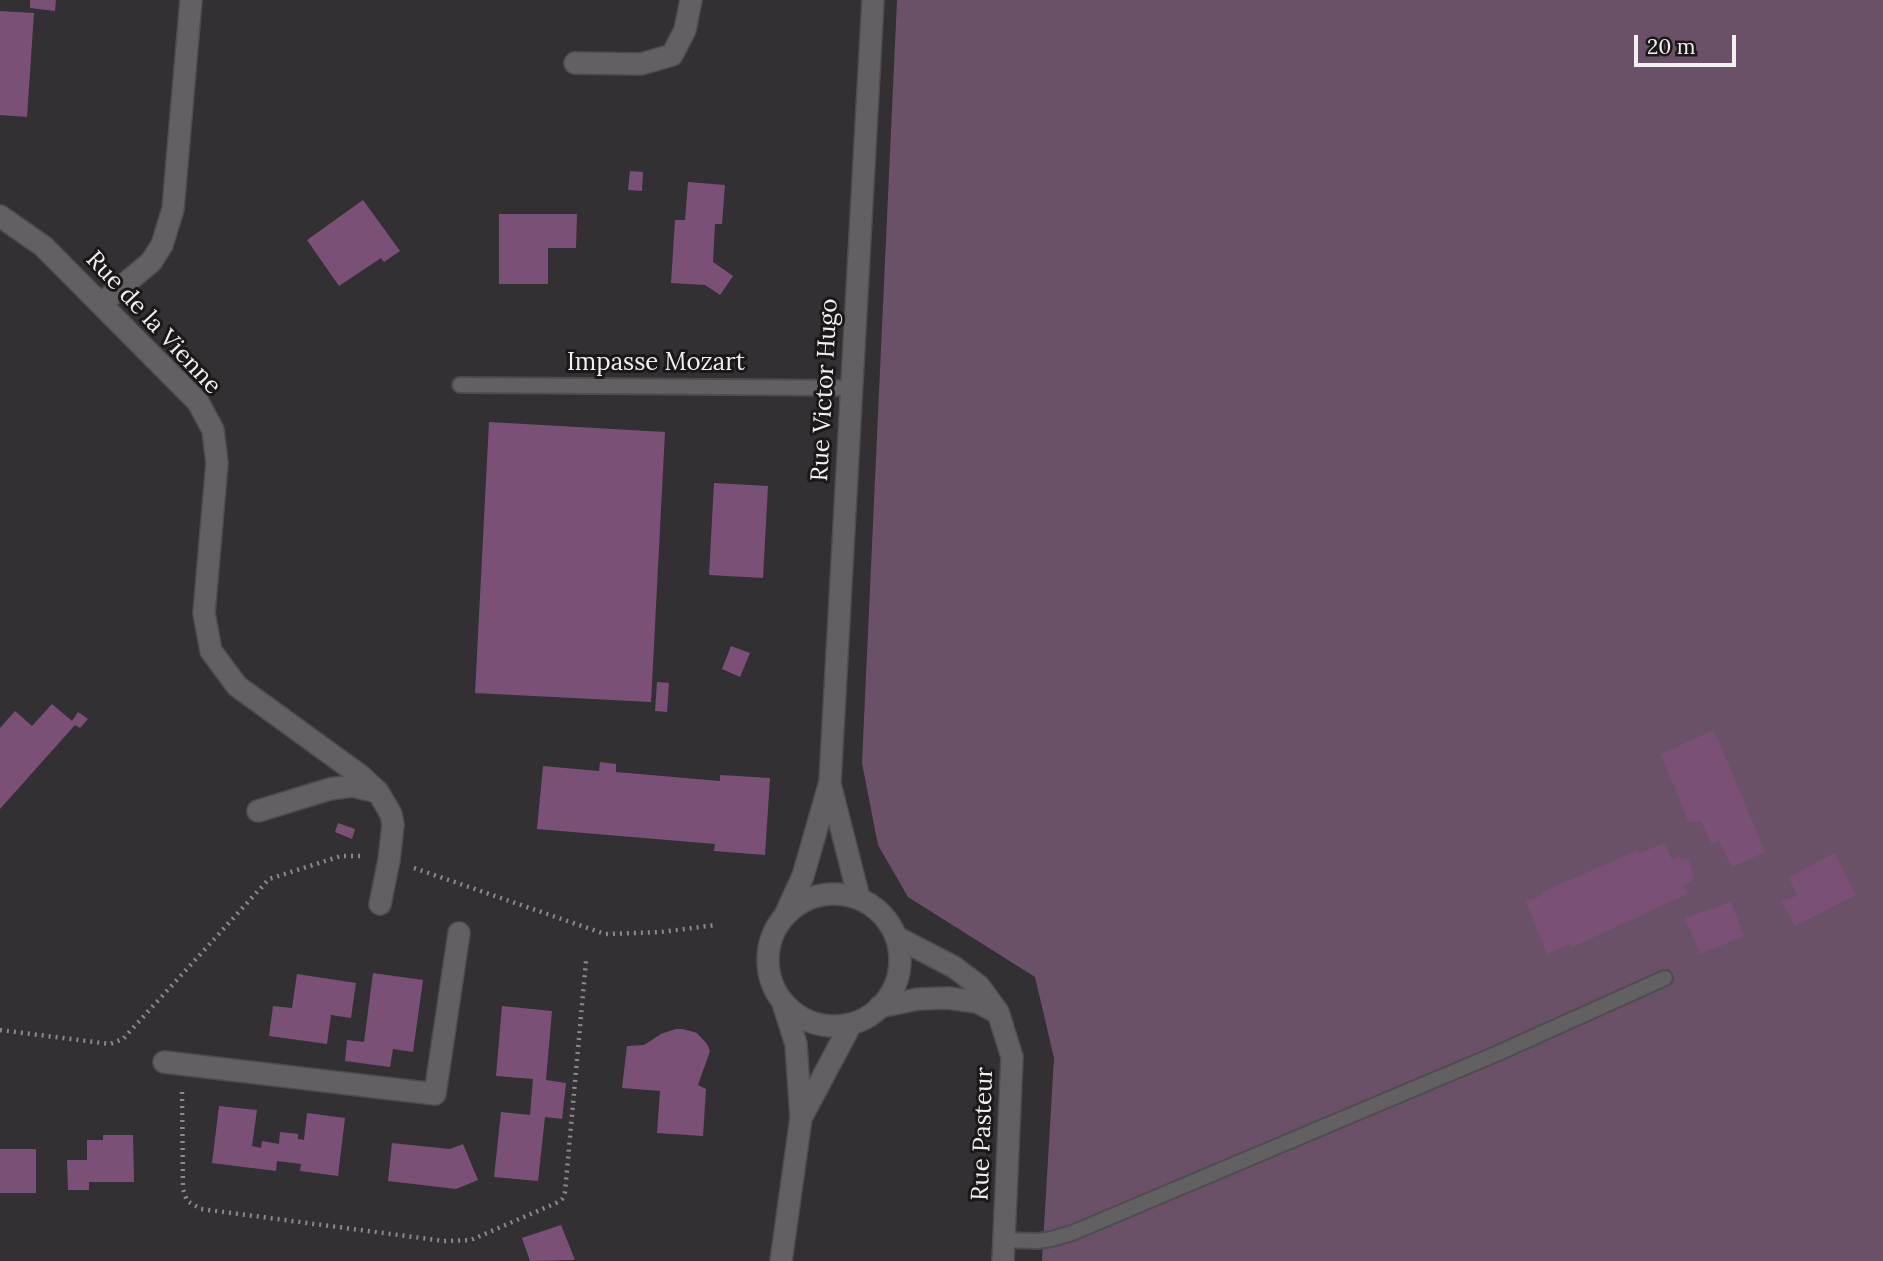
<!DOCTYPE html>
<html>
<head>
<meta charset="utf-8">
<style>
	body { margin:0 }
	#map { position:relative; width:1883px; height:1261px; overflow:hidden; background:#323032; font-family:Lora,serif }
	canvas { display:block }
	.scale { position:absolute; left:1634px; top:35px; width:102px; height:32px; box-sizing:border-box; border:4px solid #f2f0f1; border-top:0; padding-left:9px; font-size:21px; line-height:24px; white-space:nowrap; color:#f2f0f1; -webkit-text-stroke:5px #1a1819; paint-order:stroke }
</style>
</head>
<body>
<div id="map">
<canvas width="1883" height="1261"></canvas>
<div class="scale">20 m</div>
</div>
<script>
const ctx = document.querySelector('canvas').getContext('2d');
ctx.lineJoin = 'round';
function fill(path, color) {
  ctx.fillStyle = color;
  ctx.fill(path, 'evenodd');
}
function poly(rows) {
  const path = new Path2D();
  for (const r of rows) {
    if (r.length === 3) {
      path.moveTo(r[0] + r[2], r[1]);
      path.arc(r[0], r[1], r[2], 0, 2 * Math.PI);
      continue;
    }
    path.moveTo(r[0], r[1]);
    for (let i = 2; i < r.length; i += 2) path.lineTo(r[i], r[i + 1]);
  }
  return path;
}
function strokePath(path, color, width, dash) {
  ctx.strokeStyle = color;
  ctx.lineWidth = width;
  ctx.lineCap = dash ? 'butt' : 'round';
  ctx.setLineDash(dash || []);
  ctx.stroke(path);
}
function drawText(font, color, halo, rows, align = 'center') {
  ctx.font = font + ' Lora,serif';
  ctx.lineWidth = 6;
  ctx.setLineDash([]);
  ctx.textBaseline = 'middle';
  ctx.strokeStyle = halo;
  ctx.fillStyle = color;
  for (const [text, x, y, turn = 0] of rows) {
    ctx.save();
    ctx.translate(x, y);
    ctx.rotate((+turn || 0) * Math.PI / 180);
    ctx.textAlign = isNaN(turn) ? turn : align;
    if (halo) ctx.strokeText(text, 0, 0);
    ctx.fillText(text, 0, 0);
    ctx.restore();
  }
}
const green = poly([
	[897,0,1883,0,1883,1261,1042,1261,1054,1058,1035,977,908,897,878,845,862,763]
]);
const building = poly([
	[30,0,56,0,55,11,30,8],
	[0,11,34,13,27,117,0,115],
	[630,171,643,172,642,191,628,190],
	[688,182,725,185,722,224,715,224,713,262,733,276,720,295,705,285,671,283,675,220,685,220],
	[363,200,400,251,384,262,381,258,339,286,307,240],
	[499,214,577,214,576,248,548,248,548,284,499,284],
	[489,422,665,432,651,702,475,693],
	[714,483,768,486,763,578,709,575],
	[731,646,750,653,740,677,722,669],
	[657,682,669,683,667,712,655,711],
	[52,704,72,721,78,712,88,719,80,728,75,725,0,809,0,728,15,711,32,726],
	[1714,730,1765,852,1732,867,1719,841,1712,844,1701,821,1689,823,1661,754],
	[600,762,616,764,616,772,720,781,720,775,770,778,765,855,714,851,715,844,537,829,543,766,599,771],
	[338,823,355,829,352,839,335,832],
	[1665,843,1672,860,1680,856,1681,860,1688,858,1694,879,1683,885,1687,894,1572,947,1570,944,1547,954,1526,901,1543,895,1540,893,1639,850,1639,853],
	[1835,853,1856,895,1795,926,1781,901,1797,896,1789,877],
	[1731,902,1744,936,1700,954,1685,918],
	[373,973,423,980,413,1052,393,1049,390,1067,345,1061,347,1040,364,1042],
	[297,974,356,983,351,1018,331,1015,327,1044,269,1036,273,1006,292,1008],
	[502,1006,552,1011,546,1080,566,1083,562,1119,545,1117,538,1181,494,1177,501,1112,530,1115,533,1079,496,1076],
	[676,1029,683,1029,697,1033,707,1044,710,1051,698,1085,706,1089,703,1136,657,1133,660,1091,622,1088,627,1046,644,1045,661,1034],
	[219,1106,257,1110,252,1146,261,1148,262,1141,279,1144,280,1132,298,1134,298,1139,304,1140,307,1113,345,1118,338,1176,300,1171,301,1164,277,1161,276,1171,212,1163],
	[103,1135,133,1135,134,1182,89,1182,89,1190,68,1190,67,1160,87,1160,87,1140,103,1140],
	[392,1143,450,1149,463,1144,478,1180,456,1189,388,1181],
	[0,1149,36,1149,36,1193,0,1193],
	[561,1225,575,1260,530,1261,522,1238]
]);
const path = poly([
	[414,868,605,934,661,932,716,925],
	[0,1030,110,1044,123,1039,269,879,341,856,364,856],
	[182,1092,183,1189,187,1201,201,1209,444,1241,471,1240,556,1203,562,1199,565,1192,586,961]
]);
const lane = poly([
	[460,385,851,388],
	[1005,1240,1038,1241,1051,1239,1072,1233,1496,1054,1665,978]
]);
const street = poly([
	[575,63,641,64,672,55,685,30,691,0],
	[0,216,43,246,198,402,213,430,217,463,204,613,211,651,237,686,361,776,378,792],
	[101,304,151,262,162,245,173,209,191,0],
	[258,811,330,789,352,786,378,792,391,814,393,825,389,860,380,904],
	[896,937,954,967,979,986,998,1012,1012,1057,1003,1261],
	[879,1007,918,999,948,998,977,1002,996,1012],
	[164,1062,435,1094,459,933]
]);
const secondary = poly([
	[830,784,859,898],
	[834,960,66],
	[786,913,803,876,830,782,873,0],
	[801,1118,851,1024],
	[781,1261,801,1118,796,1044,783,1003]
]);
const streetNames = [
	["Rue de la Vienne",153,323,47],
	["Impasse Mozart",656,363],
	["Rue Victor Hugo",825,390,-87],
	["Rue Pasteur",983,1134,-88]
];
fill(green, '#6b5168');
fill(building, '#7b5077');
strokePath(lane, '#4e4c4e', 18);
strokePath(street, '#4e4c4e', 24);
strokePath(secondary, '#4e4c4e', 24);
strokePath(path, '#8b898b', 4.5, [2, 5]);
strokePath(lane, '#626062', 14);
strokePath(street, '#626062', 21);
strokePath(secondary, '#626062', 21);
drawText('24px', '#f2f0f1', '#1a1819', streetNames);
</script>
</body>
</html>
